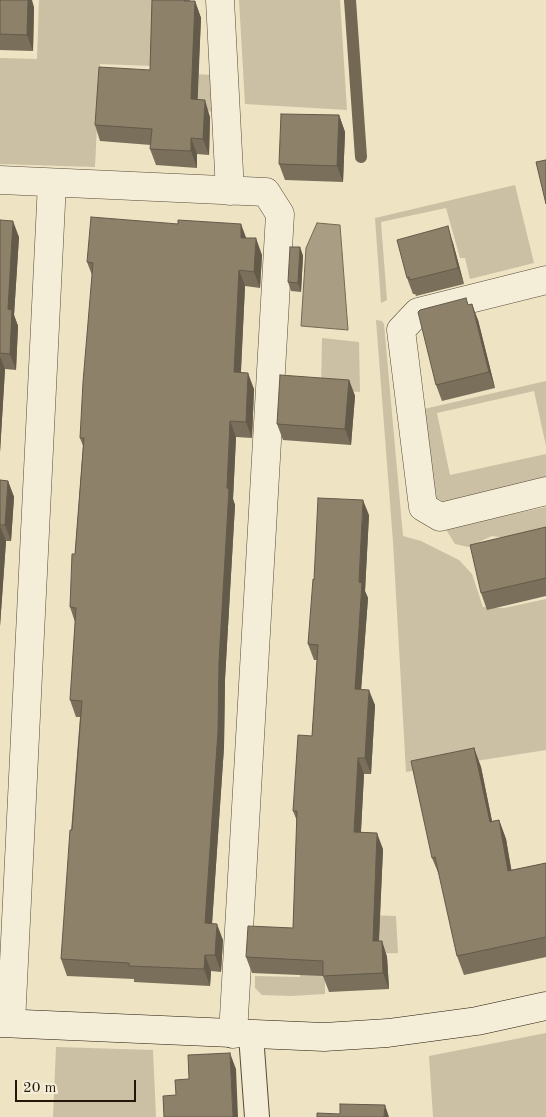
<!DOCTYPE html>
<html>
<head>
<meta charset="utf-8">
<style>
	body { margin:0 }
	#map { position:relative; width:546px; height:1117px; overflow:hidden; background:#eee3c3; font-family:"Old Standard TT",serif }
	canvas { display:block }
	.scale { position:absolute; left:15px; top:1080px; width:121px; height:22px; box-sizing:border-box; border:2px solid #23170a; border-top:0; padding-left:6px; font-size:15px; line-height:18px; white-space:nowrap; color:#23170a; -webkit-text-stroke:4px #f4edd8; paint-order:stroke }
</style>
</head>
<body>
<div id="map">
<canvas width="546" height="1117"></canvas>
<div class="scale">20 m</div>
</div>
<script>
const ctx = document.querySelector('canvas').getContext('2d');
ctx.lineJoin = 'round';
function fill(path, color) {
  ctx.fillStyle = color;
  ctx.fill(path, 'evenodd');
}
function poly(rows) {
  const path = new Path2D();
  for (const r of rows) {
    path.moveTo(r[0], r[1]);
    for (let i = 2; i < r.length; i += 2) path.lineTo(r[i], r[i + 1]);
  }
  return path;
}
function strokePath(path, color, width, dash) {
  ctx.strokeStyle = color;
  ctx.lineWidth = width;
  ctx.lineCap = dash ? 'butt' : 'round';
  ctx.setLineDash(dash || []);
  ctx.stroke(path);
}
const green = poly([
	[39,0,156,0,153,66,100,64,95,167,0,164,0,58,37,59],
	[239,0,340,0,347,110,245,104],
	[157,72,212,75,212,112,206,110,155,99],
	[515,185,534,263,470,279,465,258,460,258,446,208,381,222,387,300,381,303,375,218],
	[376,320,382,321,384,324,403,536,421,541,459,560,472,574,483,607,504,608,546,599,546,750,406,772,393,542],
	[322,338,359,342,360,392,321,389],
	[546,381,546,446,534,391,437,413,450,475,546,454,546,479,447,503,435,497,424,409],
	[546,507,546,530,512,539,492,536,468,547,455,544,445,528],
	[303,913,396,916,398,953,325,955,325,994,291,996,262,995,255,988,255,976,300,977],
	[546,1033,546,1117,433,1117,429,1056],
	[56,1047,153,1050,156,1117,53,1117]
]);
const water = poly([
	[317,223,340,225,348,330,301,326,306,248,317,223]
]);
const stream = poly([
	[350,0,361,157]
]);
const lane = poly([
	[251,1035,257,1117]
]);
const street = poly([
	[220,0,230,191],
	[0,180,266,192,280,214,233,1034],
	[546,280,418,312,401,330,423,507,440,517,546,491],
	[11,1023,52,183]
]);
const secondary = poly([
	[0,1023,324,1037,388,1033,477,1021,546,1006]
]);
const wall = poly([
	[0,0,34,7,33,51,0,50],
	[152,0,190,0,190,1,195,1,201,18,197,100,210,117,209,155,197,154,197,168,156,165,150,149,151,145,100,141,95,125,150,70],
	[339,115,345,132,343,182,285,180,279,164],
	[0,220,19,237,14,315,18,326,16,370,5,369,0,452],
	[246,238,262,255,260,288,245,286,241,372,254,389,252,438,236,437,233,499,235,505,225,679,224,747,212,923,223,940,221,972,211,971,210,986,134,982,134,979,67,976,61,959,80,717,76,717,70,700,75,622,70,607,75,554,83,446,80,438,92,275,87,262],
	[453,243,464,284,416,296,415,294,413,294,407,278],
	[300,247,303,256,301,292,291,291,288,282],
	[468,305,478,320,495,388,442,401,436,385],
	[349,380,355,396,351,445,283,440,277,424],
	[0,480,8,481,14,497,11,541,6,541,0,626],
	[369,515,365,591,368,598,361,689,375,705,371,774,364,774,361,832,383,849,379,941,382,941,387,957,389,989,329,992,323,976,252,973,246,957,293,928,297,821,293,811,312,736,317,660,314,660,308,644,314,580],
	[546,527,546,596,487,610,481,593],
	[474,748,481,767,492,821,499,820,506,839,511,870,546,863,546,957,464,975,457,956,440,877,432,858]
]);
const shadedWall = poly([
	[28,0,32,0,34,7,33,51,27,35],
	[195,1,201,18,197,115,191,99],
	[205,100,210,117,209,155,203,139],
	[339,115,345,132,343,182,337,166],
	[191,138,197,154,197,168,191,151],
	[13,221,19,237,14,315,18,326,16,370,10,354,8,309],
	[241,224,247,240,241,238],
	[448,226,453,243,464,284,458,268],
	[256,238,262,255,260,288,254,272],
	[300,247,303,256,301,292,298,283],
	[239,270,245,286,240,388,234,372],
	[472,304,478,320,495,388,489,372],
	[0,356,5,369,0,452],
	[248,373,254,389,252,438,246,422],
	[349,380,355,396,351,445,345,429],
	[230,421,236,437,233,499,235,505,225,679,224,747,211,939,205,923,219,662],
	[8,481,14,497,11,541,5,525],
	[363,500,369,515,365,591,368,598,360,705,355,689],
	[0,526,6,541,0,626],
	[369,690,375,705,371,774,365,758],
	[474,748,481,767,496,841,490,822],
	[358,758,364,774,360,848,354,832],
	[499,820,506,839,515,890,508,871],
	[377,833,383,849,378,957,373,941],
	[217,924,223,940,221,972,215,955],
	[382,941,387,957,389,989,383,973],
	[205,955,211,971,210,986,204,969],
	[230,1053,236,1069,238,1117,233,1117],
	[385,1105,389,1117,384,1117]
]);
const building = poly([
	[0,0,28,0,27,35,0,34,0,0],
	[152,0,184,0,184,1,195,1,191,99,205,100,203,139,191,138,191,151,150,149,152,129,95,125,99,67,150,70,152,0],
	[281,114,339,115,337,166,279,164,281,114],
	[546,160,546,204,536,162,546,160],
	[91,217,178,224,178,220,241,224,241,238,256,238,254,272,239,270,234,372,248,373,246,422,230,421,227,488,229,489,219,662,218,731,205,923,217,924,215,955,205,955,204,969,129,966,129,963,61,959,70,830,72,830,82,701,70,700,76,608,70,607,72,554,75,554,84,438,80,438,83,382,93,263,87,262,91,217],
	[0,220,13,221,8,309,12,310,10,354,0,353,0,220],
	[448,226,458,268,410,280,409,277,407,278,397,240,448,226],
	[290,247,300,247,298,283,288,282,290,247],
	[466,298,468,305,472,304,489,372,436,385,418,312,420,310,466,298],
	[280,375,349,380,345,429,277,424,280,375],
	[0,480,8,481,5,525,0,525,0,480],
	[318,498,363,500,359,582,362,583,355,689,369,690,365,758,358,758,354,832,377,833,373,941,382,941,383,973,323,976,323,961,246,957,248,926,293,928,297,811,293,811,298,735,312,736,318,645,308,644,313,579,314,580,318,498],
	[546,527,546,578,481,593,470,545,546,527],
	[474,748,490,822,499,820,508,871,546,863,546,937,457,956,435,857,432,858,411,761,474,748],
	[230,1053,233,1117,164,1117,163,1096,176,1095,175,1080,189,1079,188,1055,230,1053],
	[340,1104,385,1105,384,1117,317,1117,317,1113,340,1114,340,1104]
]);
fill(green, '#cbc0a4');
fill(water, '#a99e84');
strokePath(water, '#736853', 1);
strokePath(stream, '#736853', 12);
strokePath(lane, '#564a38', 26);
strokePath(street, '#564a38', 29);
strokePath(secondary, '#23170a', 29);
strokePath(lane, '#f4edd8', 24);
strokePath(street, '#f4edd8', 28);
strokePath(secondary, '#f4edd8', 28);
fill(wall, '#796f5b');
fill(shadedWall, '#635a4a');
fill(building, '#8d816a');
strokePath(building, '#635a4a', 1);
</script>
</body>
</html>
